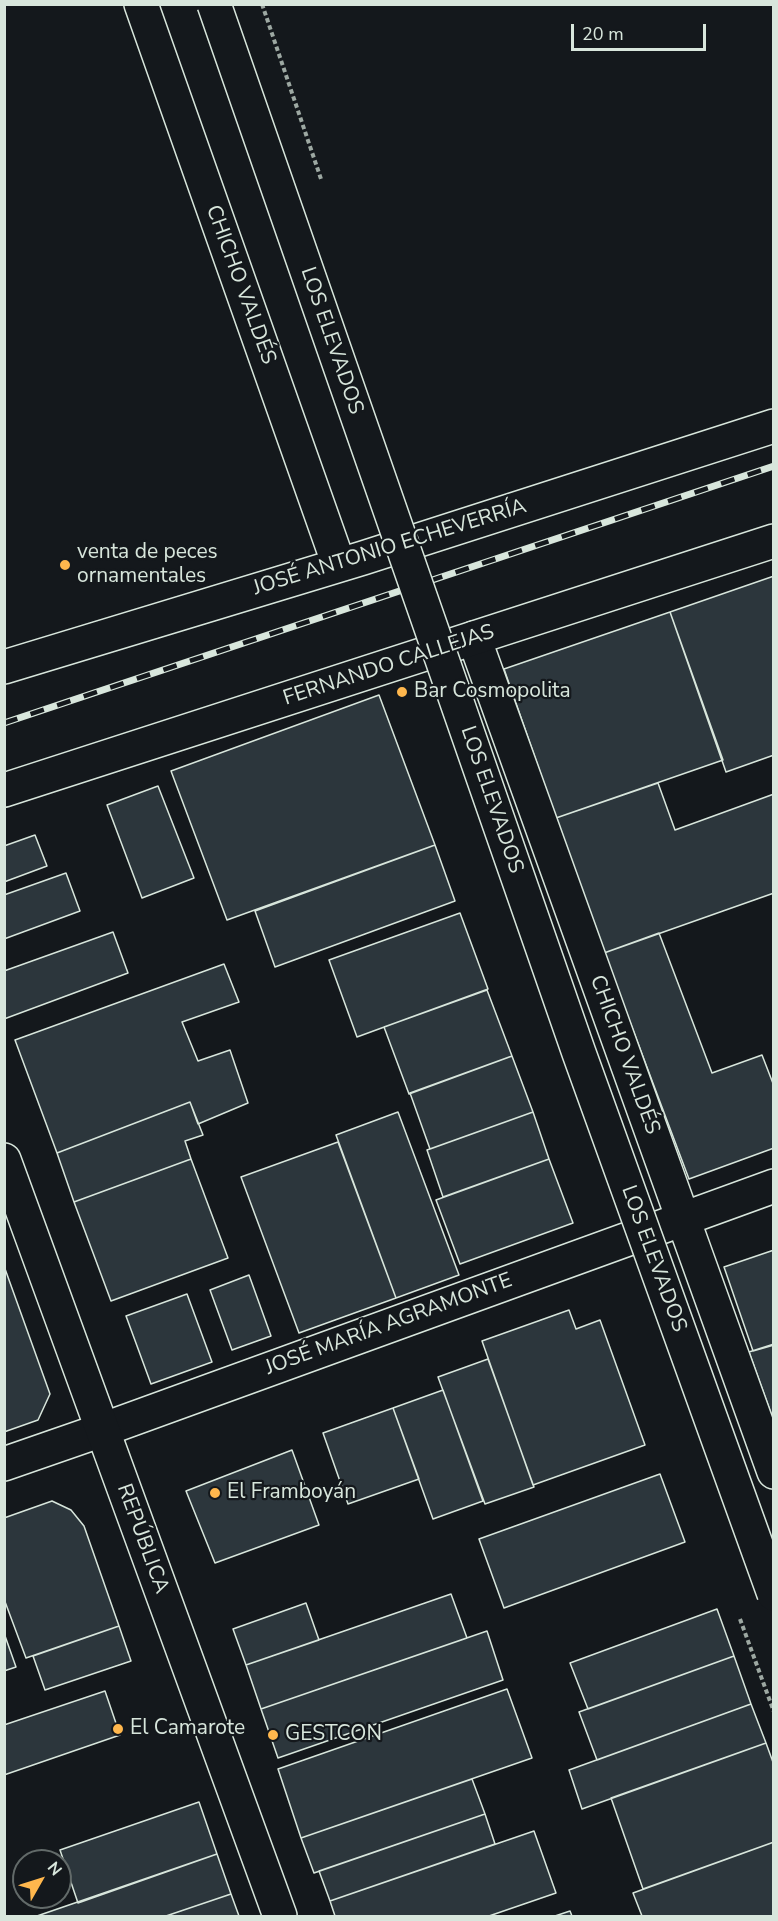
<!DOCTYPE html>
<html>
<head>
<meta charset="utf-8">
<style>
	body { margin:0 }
	#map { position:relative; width:778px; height:1921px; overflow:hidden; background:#14181c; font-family:"Nunito Sans",sans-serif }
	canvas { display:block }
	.frame { position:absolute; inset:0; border:6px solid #d8e6dc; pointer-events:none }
	.north { position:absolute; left:12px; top:1849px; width:60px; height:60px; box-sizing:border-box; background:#14181c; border:2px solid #626a69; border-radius:50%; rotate:51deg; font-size:16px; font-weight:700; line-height:24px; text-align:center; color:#d8e6dc }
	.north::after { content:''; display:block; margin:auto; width:21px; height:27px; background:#ffb74d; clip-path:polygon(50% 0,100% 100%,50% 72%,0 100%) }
	.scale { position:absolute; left:571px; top:24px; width:135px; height:27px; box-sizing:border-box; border:3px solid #d8e6dc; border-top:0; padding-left:8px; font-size:18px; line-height:21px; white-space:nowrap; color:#d8e6dc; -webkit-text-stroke:4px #14181c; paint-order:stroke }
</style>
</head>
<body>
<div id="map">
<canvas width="778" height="1921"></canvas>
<div class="frame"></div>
<div class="north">N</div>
<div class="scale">20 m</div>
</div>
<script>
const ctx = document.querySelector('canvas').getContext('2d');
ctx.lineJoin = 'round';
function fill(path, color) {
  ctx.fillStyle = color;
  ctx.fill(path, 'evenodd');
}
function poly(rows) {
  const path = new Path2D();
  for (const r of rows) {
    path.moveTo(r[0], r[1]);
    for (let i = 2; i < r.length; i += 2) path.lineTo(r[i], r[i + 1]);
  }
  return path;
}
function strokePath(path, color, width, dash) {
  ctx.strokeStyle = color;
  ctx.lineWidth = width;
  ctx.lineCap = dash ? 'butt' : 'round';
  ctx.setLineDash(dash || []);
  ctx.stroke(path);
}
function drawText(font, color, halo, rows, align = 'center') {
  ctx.font = font + ' "Nunito Sans",sans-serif';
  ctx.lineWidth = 4.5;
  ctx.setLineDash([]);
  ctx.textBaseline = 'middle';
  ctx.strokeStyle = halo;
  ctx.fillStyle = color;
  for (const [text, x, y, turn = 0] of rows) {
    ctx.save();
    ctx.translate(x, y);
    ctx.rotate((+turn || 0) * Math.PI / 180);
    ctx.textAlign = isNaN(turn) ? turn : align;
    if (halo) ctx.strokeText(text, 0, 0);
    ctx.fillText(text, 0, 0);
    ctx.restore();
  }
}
const building = poly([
	[774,576,774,755,726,772,670,612,774,576],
	[670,612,723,760,556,818,504,669,670,612],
	[379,695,435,845,227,920,171,771,379,695],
	[658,783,675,830,774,794,774,893,604,953,556,818,658,783],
	[158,786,194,878,142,898,107,805,158,786],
	[35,835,47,866,4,882,4,846,35,835],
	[435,845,455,901,275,967,255,911,435,845],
	[66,873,80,911,4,939,4,895,66,873],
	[460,913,488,989,357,1037,329,960,460,913],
	[113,932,128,973,4,1019,4,971,113,932],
	[659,933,712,1073,762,1055,774,1086,774,1148,689,1179,604,953,659,933],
	[224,964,239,1002,182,1022,198,1061,230,1050,248,1103,198,1124,190,1102,57,1153,15,1040,224,964],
	[487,990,512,1056,409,1094,384,1027,487,990],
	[512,1056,533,1112,430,1149,410,1093,512,1056],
	[190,1102,203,1135,185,1141,191,1159,74,1202,57,1153,190,1102],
	[398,1112,459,1275,396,1298,336,1135,398,1112],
	[533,1112,549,1159,443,1197,427,1150,533,1112],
	[338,1142,396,1298,299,1333,241,1177,338,1142],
	[191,1159,228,1258,111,1301,74,1202,191,1159],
	[549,1159,573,1223,460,1264,436,1200,549,1159],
	[774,1250,774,1345,753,1351,724,1267,774,1250],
	[4,1266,50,1394,38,1420,4,1432,4,1266],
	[249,1275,271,1336,232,1350,210,1290,249,1275],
	[187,1294,212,1362,151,1384,126,1316,187,1294],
	[569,1310,576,1329,600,1320,645,1445,533,1485,482,1341,569,1310],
	[774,1344,774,1422,749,1352,774,1344],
	[488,1359,534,1487,485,1504,438,1377,488,1359],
	[443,1390,483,1501,433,1519,393,1408,443,1390],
	[393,1408,419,1479,348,1504,323,1433,393,1408],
	[292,1450,319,1525,215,1563,186,1491,292,1450],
	[660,1474,685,1542,504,1608,479,1539,660,1474],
	[52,1501,71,1510,84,1526,119,1626,26,1658,4,1599,4,1518,52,1501],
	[451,1594,467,1638,261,1709,246,1665,451,1594],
	[306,1603,319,1640,246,1665,233,1629,306,1603],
	[717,1609,734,1656,588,1709,570,1663,717,1609],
	[119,1626,131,1661,45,1690,33,1656,119,1626],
	[487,1631,503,1680,278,1758,261,1709,487,1631],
	[4,1633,16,1667,4,1671,4,1633],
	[734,1656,751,1704,597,1760,579,1712,734,1656],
	[507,1689,532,1758,301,1838,278,1769,507,1689],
	[105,1691,120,1735,4,1775,4,1725,105,1691],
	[751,1704,766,1743,582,1809,569,1770,751,1704],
	[766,1743,774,1765,774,1842,643,1889,611,1798,766,1743],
	[472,1779,485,1814,314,1873,301,1838,472,1779],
	[199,1802,217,1854,78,1903,60,1850,199,1802],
	[485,1814,495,1844,330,1901,319,1871,485,1814],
	[534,1831,556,1893,489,1916,335,1916,330,1901,534,1831],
	[774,1842,774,1916,642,1916,633,1893,774,1842],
	[217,1854,231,1894,166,1916,37,1916,217,1854],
	[231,1894,239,1916,166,1916,231,1894],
	[570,1911,572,1916,555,1916,570,1911]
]);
const path = poly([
	[262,4,321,179],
	[740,1619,774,1712]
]);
const minor = poly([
	[141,4,339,565],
	[474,638,774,1472],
	[4,667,363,558,774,426],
	[102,1430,774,1186]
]);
const tertiary = poly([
	[4,790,774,541],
	[4,1464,102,1430]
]);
const primary = poly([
	[4,1160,280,1916]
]);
const rail = poly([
	[4,723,774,466]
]);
const primaryBridge = poly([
	[214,4,579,1053,774,1594]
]);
const markers = [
	[65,565,6,"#ffb74d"],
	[402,692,6,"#ffb74d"],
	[215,1493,6,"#ffb74d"],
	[118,1729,6,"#ffb74d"],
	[273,1735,6,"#ffb74d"]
];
const streetNames = [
	["CHICHO VALDÉS",240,285,70],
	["LOS ELEVADOS",331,341,71],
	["JOSÉ ANTONIO ECHEVERRÍA",390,548,-17],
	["FERNANDO CALLEJAS",389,666,-18],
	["LOS ELEVADOS",491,800,71],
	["CHICHO VALDÉS",624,1055,70],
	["LOS ELEVADOS",653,1259,70],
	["JOSÉ MARÍA AGRAMONTE",389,1325,-20],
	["REPÚBLICA",142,1539,70]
];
const poiNames = [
	["venta de peces",77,553],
	["ornamentales",77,577],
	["Bar Cosmopolita",414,692],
	["El Framboyán",227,1493],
	["El Camarote",130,1729],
	["GESTCON",285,1735]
];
fill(building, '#2c363c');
strokePath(building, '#d8e6dc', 1.5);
strokePath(minor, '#d8e6dc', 36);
strokePath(tertiary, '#d8e6dc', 36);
strokePath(primary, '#d8e6dc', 36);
strokePath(path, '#9da8a2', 4, [4.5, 3]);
strokePath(minor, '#14181c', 33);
strokePath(tertiary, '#14181c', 33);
strokePath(primary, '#14181c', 33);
strokePath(rail, '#d8e6dc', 7);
strokePath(rail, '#14181c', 4.5, [14]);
strokePath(primaryBridge, '#d8e6dc', 36, []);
strokePath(primaryBridge, '#14181c', 33);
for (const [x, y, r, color] of markers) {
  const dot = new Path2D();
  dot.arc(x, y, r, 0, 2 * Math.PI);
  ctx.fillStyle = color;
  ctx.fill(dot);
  strokePath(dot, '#14181c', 2);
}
drawText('21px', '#d8e6dc', '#14181c', streetNames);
drawText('21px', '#d8e6dc', '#14181c', poiNames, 'left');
</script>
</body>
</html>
